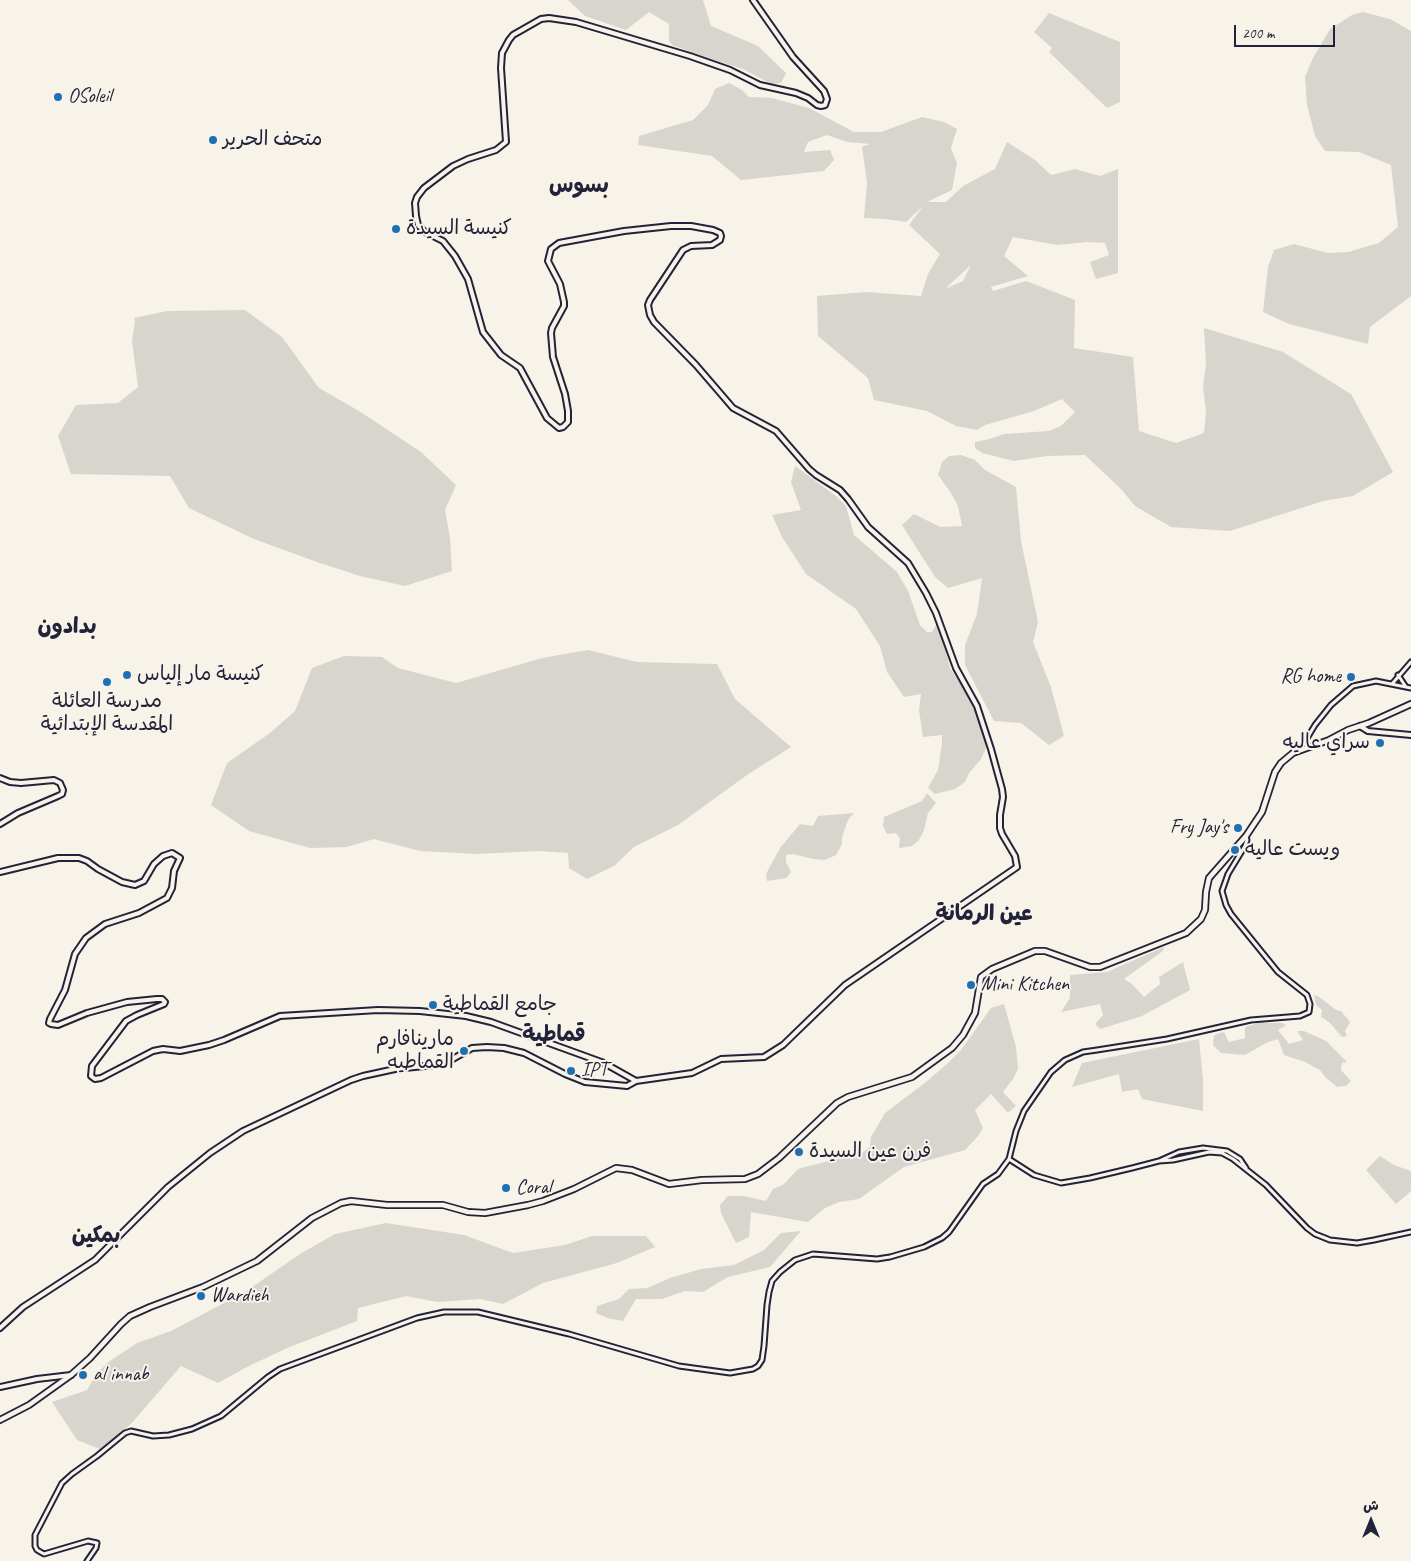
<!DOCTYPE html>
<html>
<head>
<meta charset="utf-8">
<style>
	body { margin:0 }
	#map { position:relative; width:1411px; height:1561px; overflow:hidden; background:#f7f3e8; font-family:Caveat,"Playpen Sans Arabic",sans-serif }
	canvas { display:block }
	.north { position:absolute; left:1346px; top:1496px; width:50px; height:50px; -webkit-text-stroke:4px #f7f3e8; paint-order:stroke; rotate:0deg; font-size:14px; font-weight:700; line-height:20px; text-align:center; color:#22223b }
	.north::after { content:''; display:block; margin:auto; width:18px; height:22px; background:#22223b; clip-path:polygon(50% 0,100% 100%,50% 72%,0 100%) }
	.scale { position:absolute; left:1234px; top:25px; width:101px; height:22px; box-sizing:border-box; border:2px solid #22223b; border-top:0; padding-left:6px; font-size:15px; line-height:18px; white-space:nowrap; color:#22223b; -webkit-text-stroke:4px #f7f3e8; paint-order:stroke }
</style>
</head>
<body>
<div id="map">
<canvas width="1411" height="1561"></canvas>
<div class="north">ش</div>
<div class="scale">200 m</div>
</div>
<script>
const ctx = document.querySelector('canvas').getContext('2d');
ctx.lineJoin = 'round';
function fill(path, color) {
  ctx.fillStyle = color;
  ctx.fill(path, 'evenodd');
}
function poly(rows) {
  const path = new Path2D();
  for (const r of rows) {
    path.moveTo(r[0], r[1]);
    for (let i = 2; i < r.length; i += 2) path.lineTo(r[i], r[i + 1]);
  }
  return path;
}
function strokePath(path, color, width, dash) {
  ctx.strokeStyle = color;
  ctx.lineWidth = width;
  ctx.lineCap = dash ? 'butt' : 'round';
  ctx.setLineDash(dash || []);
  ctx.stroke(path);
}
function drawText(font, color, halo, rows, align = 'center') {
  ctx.font = font + ' Caveat,"Playpen Sans Arabic",sans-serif';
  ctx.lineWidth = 4;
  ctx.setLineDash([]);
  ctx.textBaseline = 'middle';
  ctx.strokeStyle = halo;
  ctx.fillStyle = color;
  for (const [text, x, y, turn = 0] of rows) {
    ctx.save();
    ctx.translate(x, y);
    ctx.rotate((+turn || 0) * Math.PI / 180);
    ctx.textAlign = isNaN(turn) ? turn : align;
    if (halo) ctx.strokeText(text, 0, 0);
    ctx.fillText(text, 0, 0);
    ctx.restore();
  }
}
const green = poly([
	[568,0,703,0,711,26,758,46,786,73,781,83,771,84,743,69,717,61,672,45,669,41,669,24,649,12,626,30,585,16],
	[1363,12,1390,19,1411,31,1411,296,1370,327,1368,344,1289,324,1263,312,1268,267,1274,250,1294,244,1328,253,1348,252,1379,243,1398,227,1391,165,1359,152,1325,151,1315,136,1307,105,1305,77,1313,58,1330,29,1352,15],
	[1049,13,1120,42,1120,102,1107,108,1049,52,1052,48,1034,32],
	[729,83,742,90,749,97,772,98,809,108,854,132,881,132,922,117,944,122,957,129,951,148,957,163,952,190,927,202,946,202,963,186,995,169,1007,142,1035,160,1051,175,1075,169,1100,176,1118,169,1118,273,1096,279,1090,262,1109,255,1105,243,1087,242,1057,245,1013,237,1004,256,1028,276,991,287,993,291,1026,281,1075,300,1074,348,1133,357,1139,431,1176,443,1204,433,1206,411,1203,387,1206,363,1204,328,1283,352,1351,394,1393,472,1353,496,1323,501,1230,531,1171,527,1135,506,1121,489,1085,455,1047,456,1014,461,982,453,975,448,975,442,989,439,1004,434,1049,431,1061,426,1075,412,1062,399,1034,411,985,425,977,430,956,426,927,411,874,400,868,378,818,336,817,296,866,292,921,296,928,274,940,254,909,225,923,206,906,222,885,219,864,218,867,183,862,147,870,144,847,142,827,135,808,142,804,152,830,150,834,160,824,171,741,180,712,156,638,145,639,136,693,120,708,105,715,89],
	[971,265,963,281,947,288,947,287],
	[245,310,282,337,319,388,359,411,421,452,456,485,445,510,450,538,452,571,405,586,360,576,317,562,254,539,189,508,170,476,71,474,58,436,76,405,118,403,138,387,132,341,135,321,134,318,167,311],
	[961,455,975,460,985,470,1016,487,1021,541,1038,622,1033,642,1051,687,1064,736,1049,745,1021,723,994,721,965,665,965,645,977,614,982,578,948,588,935,577,902,525,914,514,940,527,962,526,958,506,951,493,938,475,942,462,949,456],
	[795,466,836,496,846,506,854,535,897,572,908,591,920,625,927,632,932,632,936,625,942,637,950,668,968,695,977,714,983,733,986,748,981,759,969,773,965,782,955,789,935,794,928,788,938,770,942,743,942,735,923,737,919,710,921,694,904,697,887,672,880,646,856,609,806,574,782,537,772,515,801,510,791,482],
	[588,650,637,662,717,664,735,699,791,747,747,775,678,825,634,847,614,866,587,879,569,868,568,853,538,851,476,854,420,851,374,839,347,847,310,848,249,831,211,805,227,763,270,733,295,711,312,668,344,656,382,657,398,668,456,683,542,658],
	[927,793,936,803,928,813,924,830,919,840,912,846,899,848,900,838,896,833,887,834,883,826,884,817,922,801],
	[854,813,848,820,842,837,842,844,836,855,825,860,814,859,793,854,786,855,786,862,791,872,786,878,767,881,766,874,780,848,800,824,813,826,818,816],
	[1164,947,1163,951,1124,979,1132,984,1144,997,1160,984,1159,977,1183,962,1190,990,1142,1016,1100,1029,1095,1024,1103,1015,1100,1004,1061,1012,1070,998,1070,975,1107,972],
	[1314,995,1318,996,1336,1010,1341,1011,1350,1022,1345,1031,1347,1036,1342,1037,1329,1022,1321,1017,1322,1010,1316,1005],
	[1004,1004,1016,1047,1018,1069,1013,1079,1003,1092,1016,1106,1008,1113,991,1094,975,1110,983,1128,978,1136,965,1150,904,1167,859,1199,839,1202,825,1208,808,1222,751,1212,749,1237,736,1243,721,1213,720,1205,728,1196,744,1196,766,1201,773,1189,783,1185,798,1169,863,1152,870,1147,871,1137,885,1113,926,1082,948,1063,961,1050,991,1008],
	[1258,1023,1282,1023,1286,1025,1278,1030,1289,1044,1303,1040,1297,1031,1304,1031,1326,1041,1347,1062,1342,1063,1341,1070,1351,1081,1346,1086,1337,1087,1326,1078,1320,1070,1305,1062,1284,1055,1278,1039,1266,1043,1245,1055,1221,1053,1213,1045,1214,1036,1219,1033,1224,1032,1229,1042,1245,1038,1245,1027],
	[1199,1039,1203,1079,1203,1111,1142,1099,1138,1089,1122,1092,1119,1074,1072,1087,1082,1063],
	[1380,1156,1394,1165,1411,1171,1411,1191,1396,1204,1366,1170],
	[386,1223,464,1235,513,1253,565,1245,592,1236,646,1236,655,1247,617,1263,543,1283,503,1304,480,1299,437,1302,406,1296,358,1308,357,1321,287,1348,247,1367,218,1383,181,1366,131,1424,100,1449,77,1440,52,1402,87,1390,96,1375,107,1363,137,1343,171,1331,245,1292,300,1254,335,1234],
	[801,1231,770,1267,728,1277,703,1292,685,1291,662,1299,636,1299,623,1321,607,1318,596,1313,597,1306,619,1299,629,1289,647,1288,670,1278,701,1269,734,1265,764,1250,781,1233]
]);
const tertiary = poly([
	[1398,675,1406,687],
	[1392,684,1411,662],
	[1300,750,1315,725,1331,705,1353,686,1376,681,1411,688],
	[1009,1159,1034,1175,1061,1183,1090,1178,1132,1168,1159,1161,1179,1152,1203,1148,1227,1151,1240,1159,1246,1168],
	[1159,1161,1173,1160,1209,1152,1222,1153,1233,1159,1266,1185,1307,1228,1315,1234,1330,1240,1357,1243,1374,1240,1411,1232],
	[87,1561,96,1548,97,1543,88,1541,44,1554,37,1550,35,1546,35,1535,62,1483,72,1474,97,1456,125,1433,131,1431,153,1436,169,1435,192,1429,221,1416,268,1377,280,1369,417,1318,444,1312,478,1312,569,1334,679,1366,730,1373,753,1369,758,1366,762,1360,764,1346,767,1305,769,1292,772,1281,780,1272,795,1260,813,1254,877,1259,890,1257,924,1247,942,1238,949,1232,983,1184,998,1174,1009,1159,1016,1131,1024,1111,1051,1072,1065,1060,1083,1052,1097,1050,1167,1039,1251,1020,1300,1016,1309,1012,1310,1004,1307,995,1278,972,1231,914,1226,905,1222,891,1228,874,1245,846,1247,840,1246,836]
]);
const secondary = poly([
	[1360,726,1368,731,1411,735],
	[0,778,10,782,21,783,54,780,60,783,63,790,62,794,58,796,18,813,0,824],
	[0,872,58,858,79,858,87,861,98,869,122,882,135,885,144,881,154,864,163,856,172,853,180,858,174,871,172,888,167,898,139,913,105,924,86,938,75,954,65,990,50,1019,49,1023,51,1024,58,1025,87,1013,127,1002,157,999,162,999,165,1002,164,1004,137,1015,126,1021,92,1066,91,1076,95,1079,101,1078,153,1051,163,1049,180,1051,209,1045,224,1040,280,1016,378,1010,420,1011,466,1016,491,1022,604,1063,636,1081,692,1073,721,1059,764,1057,783,1045,845,985,1017,867,1015,856,1002,834,1000,828,1000,815,1003,797,1002,789,991,749,977,706,956,668,936,613,926,593,908,563,868,527,848,499,840,490,816,475,809,469,776,431,733,408,696,365,654,322,650,315,648,305,650,300,683,250,691,246,712,245,720,240,721,236,720,233,713,230,691,226,671,226,624,231,559,243,551,249,548,261,560,284,564,302,564,306,552,328,551,333,553,357,565,394,568,411,568,422,563,427,559,428,547,418,520,368,501,355,483,332,468,279,455,256,443,241,425,232,418,225,416,216,415,203,417,197,424,188,453,166,468,159,496,150,506,142,501,68,502,53,509,40,513,35,541,19,549,18,576,22,690,56,730,70,760,85,796,93,808,98,817,105,821,106,825,105,827,99,824,91,793,57,753,0],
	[0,1328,23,1307,95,1260,168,1187,210,1153,243,1131,351,1080,363,1076,395,1069,444,1064,472,1048,487,1047,504,1048,524,1053,565,1074,585,1082,627,1086,636,1081],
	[0,1387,37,1379,71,1375]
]);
const primary = poly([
	[0,1420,29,1405,71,1375,90,1358,121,1324,130,1316,150,1307,203,1287,257,1261,312,1218,341,1203,351,1201,387,1205,443,1205,468,1212,485,1213,528,1205,543,1201,574,1189,616,1168,632,1170,669,1184,702,1180,745,1179,758,1174,779,1158,837,1103,848,1097,912,1077,952,1048,963,1035,975,1013,981,977,992,969,1035,951,1045,951,1090,967,1100,967,1186,933,1201,919,1205,910,1206,892,1209,878,1246,836,1262,812,1275,772,1281,763,1293,753,1329,740,1348,730,1369,723,1411,704]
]);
const markers = [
	[58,97,5,"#1f6fb2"],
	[213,140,5,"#1f6fb2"],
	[396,229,5,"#1f6fb2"],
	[127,675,5,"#1f6fb2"],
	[1351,677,5,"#1f6fb2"],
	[107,682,5,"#1f6fb2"],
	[1380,743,5,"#1f6fb2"],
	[1238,828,5,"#1f6fb2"],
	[1235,850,5,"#1f6fb2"],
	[971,985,5,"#1f6fb2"],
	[433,1005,5,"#1f6fb2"],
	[464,1051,5,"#1f6fb2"],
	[571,1071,5,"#1f6fb2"],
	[799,1152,5,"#1f6fb2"],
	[506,1188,5,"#1f6fb2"],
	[201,1296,5,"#1f6fb2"],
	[83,1375,5,"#1f6fb2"]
];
const poiNames = [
	["OSoleil",68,97],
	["متحف الحرير",223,140],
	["كنيسة السيدة",406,229],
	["كنيسة مار إلياس",137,675],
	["RG home",1341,677,"right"],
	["مدرسة العائلة",107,702,"center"],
	["المقدسة الإبتدائية",107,725,"center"],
	["سراي عاليه",1370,743,"right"],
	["Fry Jay's",1228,828,"right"],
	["ويست عاليه",1245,850],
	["Mini Kitchen",981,985],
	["جامع القماطية",443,1005],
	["مارينافارم",454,1040,"right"],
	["القماطيه",454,1063,"right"],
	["IPT",581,1071],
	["فرن عين السيدة",809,1152],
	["Coral",516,1188],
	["Wardieh",211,1296],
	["al innab",93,1375]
];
const quarterNames = [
	["بسوس",579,186],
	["بدادون",67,627],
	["عين الرمانة",984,914],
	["قماطية",554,1035],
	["بمكين",96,1236]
];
fill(green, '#d8d5cf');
strokePath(tertiary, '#22223b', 7);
strokePath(secondary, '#22223b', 8);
strokePath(primary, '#22223b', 8);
strokePath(tertiary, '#f7f3e8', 3);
strokePath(secondary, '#f7f3e8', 4);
strokePath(primary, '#f7f3e8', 4.5);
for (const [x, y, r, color] of markers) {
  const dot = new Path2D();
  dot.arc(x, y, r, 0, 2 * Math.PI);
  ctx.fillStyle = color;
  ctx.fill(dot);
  strokePath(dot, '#f7f3e8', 2);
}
drawText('20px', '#22223b', '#f7f3e8', poiNames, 'left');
drawText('bold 22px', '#22223b', '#f7f3e8', quarterNames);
</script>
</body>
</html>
